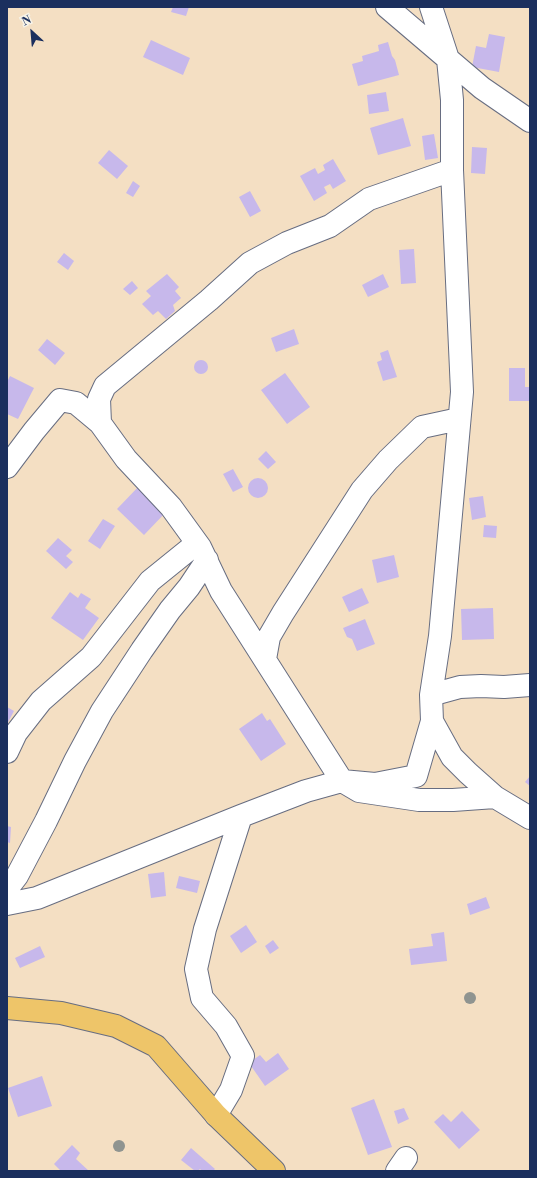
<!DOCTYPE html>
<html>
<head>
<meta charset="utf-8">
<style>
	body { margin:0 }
	#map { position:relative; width:537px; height:1178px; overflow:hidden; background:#f4dfc3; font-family:"Libre Bodoni",serif }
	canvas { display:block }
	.frame { position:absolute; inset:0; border:8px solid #1b2f5e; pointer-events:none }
	.north { position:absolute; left:12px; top:12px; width:40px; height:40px; -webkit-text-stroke:3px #f7f3e8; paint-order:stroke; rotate:334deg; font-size:11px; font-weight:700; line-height:16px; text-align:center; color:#1b2f5e }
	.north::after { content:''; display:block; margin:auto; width:14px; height:18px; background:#1b2f5e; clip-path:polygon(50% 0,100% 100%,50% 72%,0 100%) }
</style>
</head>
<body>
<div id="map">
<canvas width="537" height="1178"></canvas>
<div class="frame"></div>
<div class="north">N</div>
</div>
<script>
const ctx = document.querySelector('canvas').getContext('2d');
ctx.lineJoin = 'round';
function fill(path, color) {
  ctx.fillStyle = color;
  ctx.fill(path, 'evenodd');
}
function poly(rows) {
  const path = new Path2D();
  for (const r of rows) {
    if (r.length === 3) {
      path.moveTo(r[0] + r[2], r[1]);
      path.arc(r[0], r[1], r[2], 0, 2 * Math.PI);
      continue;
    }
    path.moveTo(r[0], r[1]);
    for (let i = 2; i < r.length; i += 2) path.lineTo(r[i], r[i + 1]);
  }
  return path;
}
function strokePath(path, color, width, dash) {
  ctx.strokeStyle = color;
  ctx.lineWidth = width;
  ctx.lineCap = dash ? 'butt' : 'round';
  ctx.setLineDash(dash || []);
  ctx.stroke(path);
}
const building = poly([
	[173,7,189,7,186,16,171,12],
	[489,34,505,37,499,72,472,67,476,46,486,48],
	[151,40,190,58,183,75,143,57],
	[388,42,392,56,395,60,399,75,358,86,352,64,363,61,362,56,379,51,378,45],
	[386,92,389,111,369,114,367,95],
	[403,118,411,146,378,155,370,128],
	[434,134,438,158,425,160,422,136],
	[472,147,487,148,485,174,471,173],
	[109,150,128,166,117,179,98,163],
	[333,159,346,181,333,189,330,184,324,187,327,193,314,201,300,176,315,168,318,174,325,170,323,165],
	[133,181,140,186,133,197,126,193],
	[250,191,261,211,250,217,239,197],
	[414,249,416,283,401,284,399,250],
	[64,253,74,261,68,270,57,262],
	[167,274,179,287,175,291,181,298,173,305,175,311,166,319,158,311,153,315,142,304,151,296,146,291],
	[383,274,389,287,368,297,362,285],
	[132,281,138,288,130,295,123,289],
	[294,329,299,344,276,352,271,338],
	[47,339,65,353,55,365,38,350],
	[388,350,397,377,383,381,377,362,382,360,380,353],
	[201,367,7],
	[509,368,525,368,525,387,530,387,530,401,509,401],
	[285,373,310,407,287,424,261,390],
	[10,376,34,388,18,419,7,414,7,382],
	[266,451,276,462,268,469,258,459],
	[233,469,243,487,233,492,223,474],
	[258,488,10],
	[140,485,167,511,144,535,117,509],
	[483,496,486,517,472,520,469,498],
	[103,519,115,526,100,549,88,541],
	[484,525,497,526,496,538,483,537],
	[58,538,72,550,66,556,73,562,66,569,46,551],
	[394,555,399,577,377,583,372,560],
	[362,588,369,603,349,612,342,597],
	[70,592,78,598,81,593,91,599,85,608,99,618,83,640,51,618],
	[493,608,494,639,462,640,461,609],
	[365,619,375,644,357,651,352,639,347,637,343,628],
	[7,707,14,711,7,724],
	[262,713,267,721,270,719,286,744,261,761,239,729],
	[530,776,530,786,525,782],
	[7,826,11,827,10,843,7,842],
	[164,872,166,896,151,898,148,874],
	[179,876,200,881,197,893,176,888],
	[486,897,490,908,470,915,467,904],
	[246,925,257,942,241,953,230,936],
	[444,932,447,961,411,965,409,949,433,946,431,934],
	[273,940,279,948,270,954,265,946],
	[40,946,45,957,20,968,15,958],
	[278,1053,289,1069,265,1086,249,1063,260,1055,266,1062],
	[42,1076,52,1106,18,1117,8,1088],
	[374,1099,392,1147,368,1155,351,1108],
	[404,1108,409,1119,398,1124,394,1111],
	[462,1111,480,1130,459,1149,434,1122,443,1114,451,1122],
	[72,1145,80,1153,76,1159,89,1171,61,1171,54,1164],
	[191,1148,215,1169,213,1171,202,1171,200,1169,198,1171,195,1171,181,1160]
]);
const minor = poly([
	[387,7,482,88,530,121],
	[431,7,448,59,452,100,452,170,462,392,440,636,431,695,432,721,452,757,468,773,495,797,530,818],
	[100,423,99,399,105,386,209,300,250,263,287,243,330,226,369,199,452,170],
	[7,467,34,431,60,400,76,403,100,423,126,459,171,507,200,547,221,591,342,781,375,784,416,776,432,721],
	[265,659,269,637,283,613,362,490,388,460,422,427,459,419],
	[431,695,460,687,481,686,504,687,530,685],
	[7,752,16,733,41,701,91,657,150,581,197,543],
	[7,889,17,876,46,821,75,761,102,711,142,650,170,610,189,587,207,560],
	[7,904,37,898,241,816,306,791,342,781,359,791,419,800,453,800,495,797],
	[216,1115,231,1090,243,1056,226,1026,202,998,196,969,205,929,241,816],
	[397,1171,406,1158]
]);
const major = poly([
	[7,1008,61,1013,116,1026,156,1046,216,1115,274,1171]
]);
const trees = [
	[470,998],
	[119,1146]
];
fill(building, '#c7b8eb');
strokePath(minor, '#676d81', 24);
strokePath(major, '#676d81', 24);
strokePath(minor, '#fff', 22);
strokePath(major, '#eec569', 22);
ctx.fillStyle = '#8f9490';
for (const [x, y] of trees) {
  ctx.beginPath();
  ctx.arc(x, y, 6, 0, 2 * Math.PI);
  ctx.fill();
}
</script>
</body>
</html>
